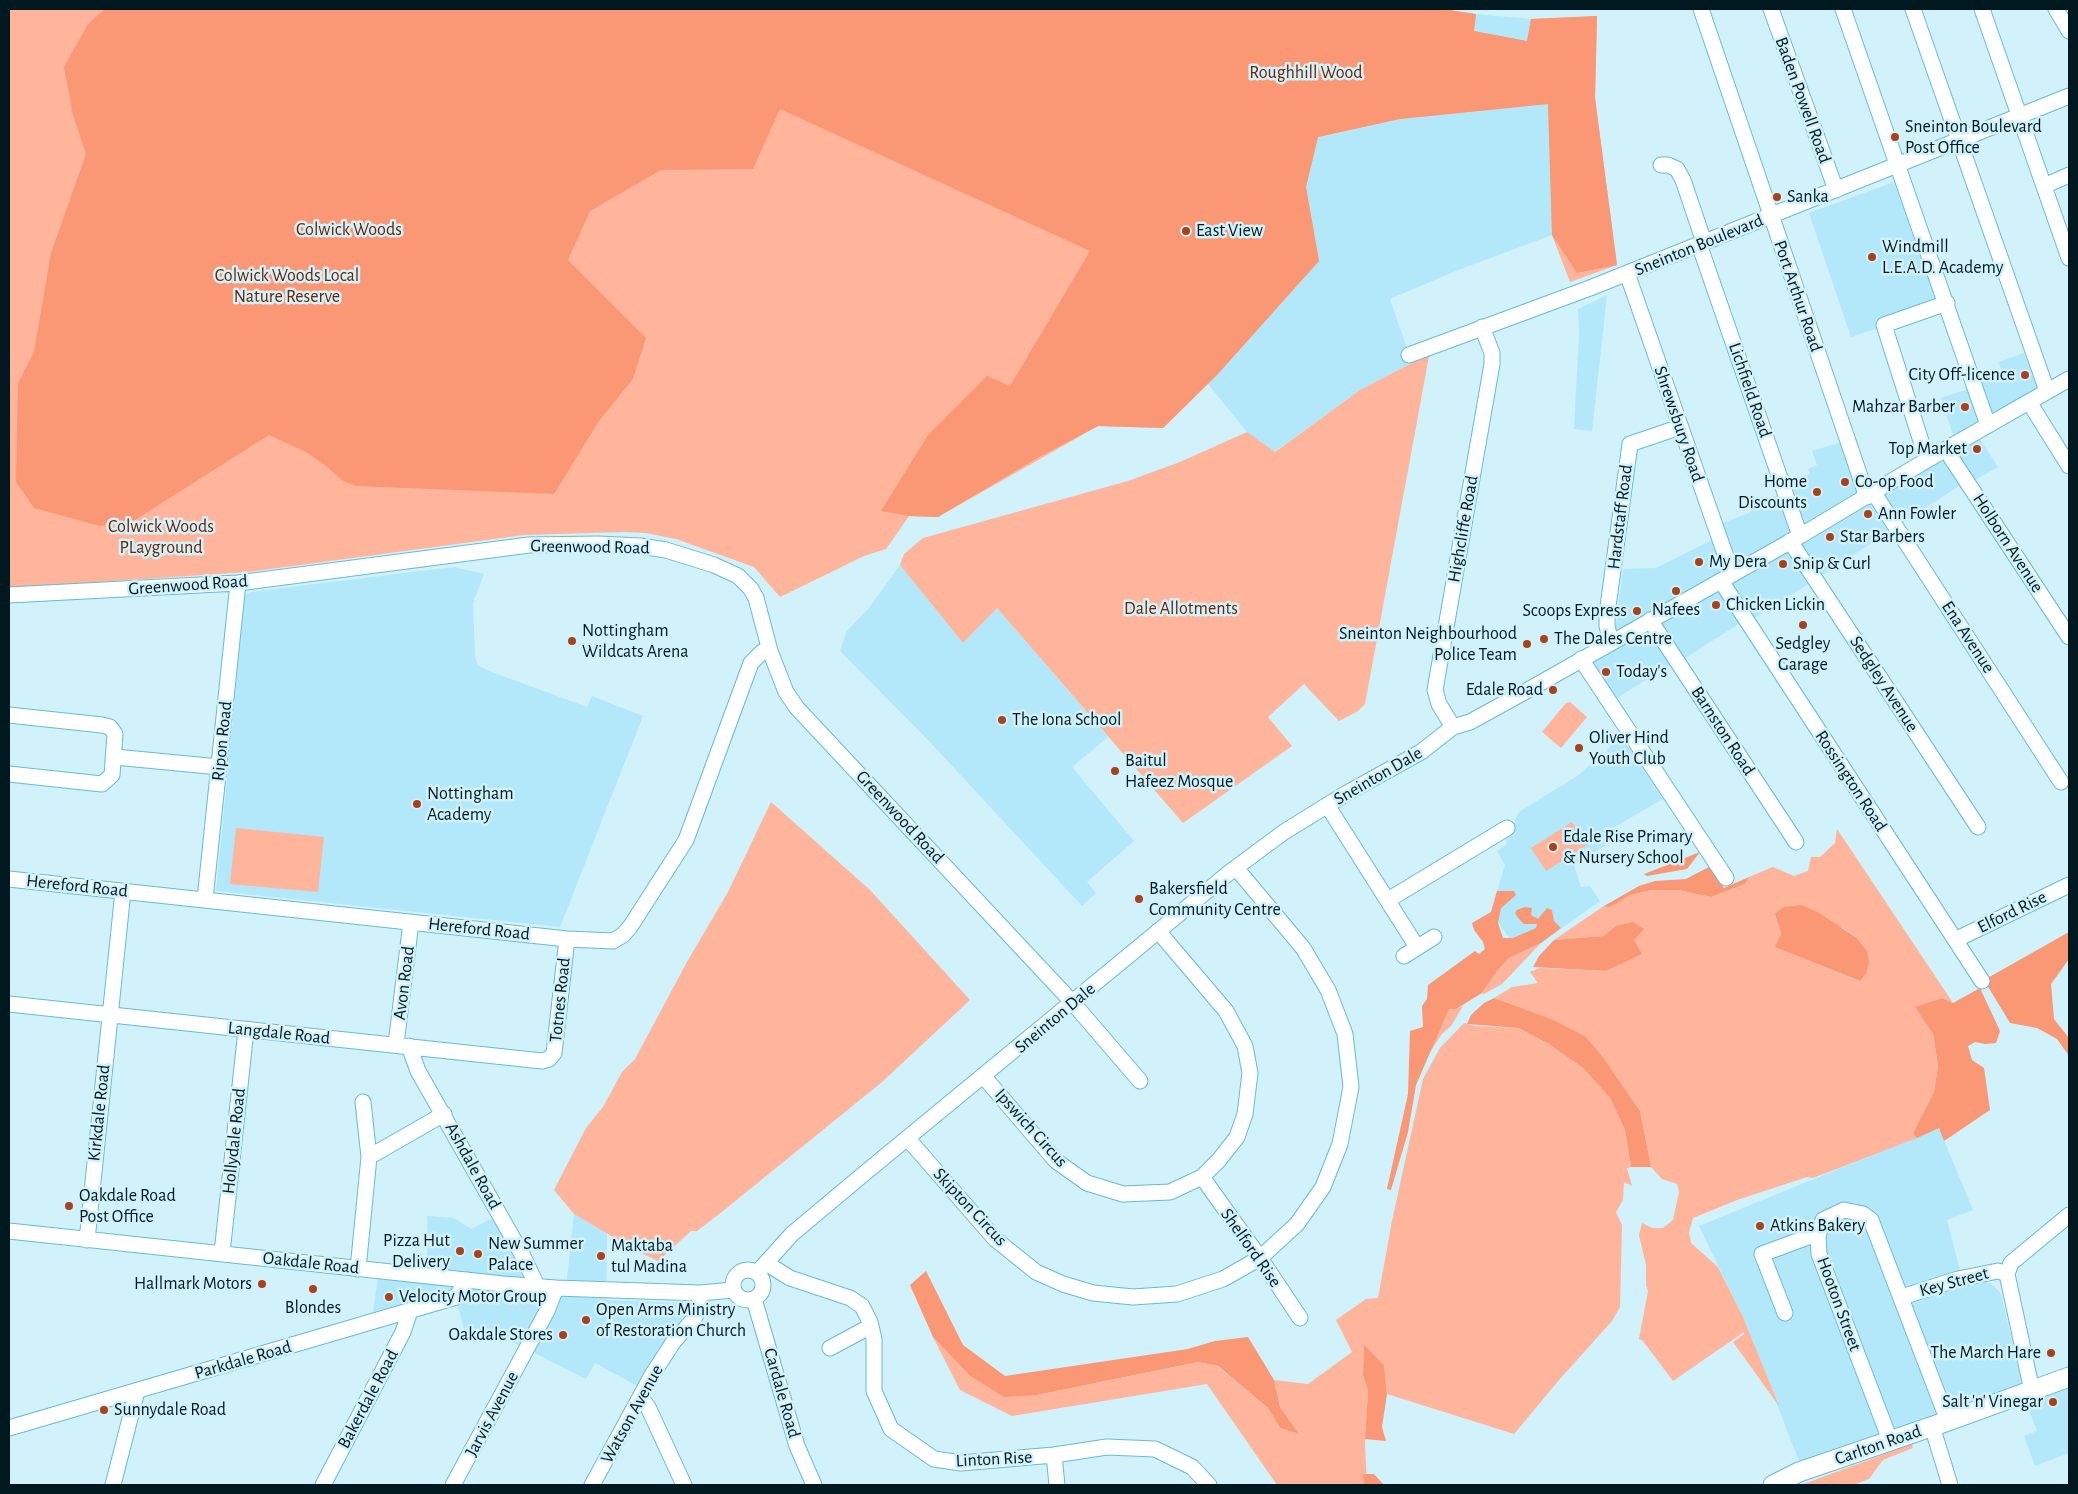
<!DOCTYPE html>
<html>
<head>
<meta charset="utf-8">
<style>
	body { margin:0 }
	#map { position:relative; width:2078px; height:1494px; overflow:hidden; background:#d1f1fb; font-family:"Alegreya Sans",sans-serif }
	canvas { display:block }
	.frame { position:absolute; inset:0; border:10px solid #001920; pointer-events:none }
</style>
</head>
<body>
<div id="map">
<canvas width="2078" height="1494"></canvas>
<div class="frame"></div>
</div>
<script>
const ctx = document.querySelector('canvas').getContext('2d');
ctx.lineJoin = 'round';
function fill(path, color) {
  ctx.fillStyle = color;
  ctx.fill(path, 'evenodd');
}
function poly(rows) {
  const path = new Path2D();
  for (const r of rows) {
    if (r.length === 3) {
      path.moveTo(r[0] + r[2], r[1]);
      path.arc(r[0], r[1], r[2], 0, 2 * Math.PI);
      continue;
    }
    path.moveTo(r[0], r[1]);
    for (let i = 2; i < r.length; i += 2) path.lineTo(r[i], r[i + 1]);
  }
  return path;
}
function strokePath(path, color, width, dash) {
  ctx.strokeStyle = color;
  ctx.lineWidth = width;
  ctx.lineCap = dash ? 'butt' : 'round';
  ctx.setLineDash(dash || []);
  ctx.stroke(path);
}
function drawText(font, color, halo, rows, align = 'center') {
  ctx.font = font + ' "Alegreya Sans",sans-serif';
  ctx.lineWidth = 5;
  ctx.setLineDash([]);
  ctx.textBaseline = 'middle';
  ctx.strokeStyle = halo;
  ctx.fillStyle = color;
  for (const [text, x, y, turn = 0] of rows) {
    ctx.save();
    ctx.translate(x, y);
    ctx.rotate((+turn || 0) * Math.PI / 180);
    ctx.textAlign = isNaN(turn) ? turn : align;
    if (halo) ctx.strokeText(text, 0, 0);
    ctx.fillText(text, 0, 0);
    ctx.restore();
  }
}
const built = poly([
	[1476,14,1531,19,1528,41,1474,31],
	[1548,104,1552,235,1458,270,1390,299,1412,363,1360,390,1274,452,1247,432,1208,384,1319,261,1306,187,1318,137,1400,119],
	[1894,182,1936,300,1876,322,1878,328,1851,337,1809,213],
	[1607,295,1592,431,1574,429,1579,334,1578,309],
	[2024,353,2038,390,1972,427,1998,467,1961,488,1959,486,1810,583,1748,622,1737,625,1687,657,1666,667,1616,699,1591,662,1613,646,1623,569,1656,568,1726,533,1723,523,1751,512,1749,505,1787,492,1784,483,1810,474,1808,469,1817,465,1812,451,1842,442,1860,490,1953,435,1941,398,1981,385,1979,378,2001,370,1999,362],
	[900,565,963,643,997,608,1108,737,1072,767,1134,841,1087,882,1096,893,1082,906,929,741,840,651,847,631,869,608],
	[454,567,484,574,473,603,475,657,478,665,489,671,587,707,592,696,643,716,560,927,216,891,245,595,250,592],
	[1619,732,1663,799,1611,829,1618,838,1574,865,1581,887,1590,886,1600,901,1541,943,1524,959,1491,912,1505,865,1497,851,1507,844,1505,837,1510,832,1519,812,1579,775,1592,763,1598,766],
	[1939,1128,1973,1210,1947,1220,1964,1285,1986,1282,1994,1286,2001,1294,2022,1384,1799,1461,1743,1317,1699,1226],
	[574,1214,607,1234,606,1300,681,1303,683,1317,674,1329,639,1387,595,1363,586,1379,489,1330,465,1333,457,1303,444,1292,373,1312,378,1278,424,1282,428,1238,427,1216,454,1218,471,1229,493,1218,537,1296,565,1297],
	[2069,1386,2069,1453,2035,1466,2024,1436,2037,1431,2026,1402]
]);
const green = poly([
	[9,9,1442,9,1476,14,1474,31,1527,41,1531,19,1597,16,1595,98,1617,265,1570,282,1552,235,1548,104,1400,119,1318,137,1306,187,1319,261,1216,376,1163,428,1098,426,938,517,909,516,886,549,864,556,780,597,754,567,676,539,646,533,624,532,524,535,248,572,9,588],
	[1429,356,1365,704,1358,711,1339,721,1304,684,1268,717,1292,746,1183,823,997,608,963,643,900,565,904,554,923,538,1128,481,1180,462,1247,432,1275,452,1360,390,1412,363],
	[1570,702,1587,717,1561,748,1542,732,1566,703],
	[771,802,870,890,970,1000,882,1082,723,1211,697,1231,691,1231,658,1261,633,1249,574,1214,554,1190,586,1128,603,1107,622,1072,635,1059,687,962,728,892],
	[1572,822,1587,845,1546,871,1531,848],
	[236,828,324,837,318,892,230,884],
	[1837,829,1953,1003,1942,998,1916,1007,1933,1034,1938,1066,1934,1092,1913,1133,1917,1138,1813,1178,1807,1177,1737,1200,1693,1218,1689,1232,1691,1243,1718,1267,1743,1317,1779,1406,1733,1342,1744,1334,1744,1332,1673,1381,1643,1341,1639,1339,1648,1291,1646,1285,1646,1265,1639,1235,1642,1223,1652,1228,1663,1228,1673,1220,1679,1192,1677,1184,1662,1179,1651,1167,1640,1111,1585,1036,1550,1019,1494,998,1512,987,1538,983,1530,972,1540,968,1606,971,1641,954,1634,940,1616,926,1603,936,1554,940,1604,906,1610,906,1630,895,1652,890,1678,890,1711,897,1745,884,1749,877,1773,867,1794,876,1808,871,1811,857,1820,857,1835,843],
	[1775,914,1843,928,1857,938,1867,951,1866,974,1859,981,1776,947,1781,934],
	[1541,943,1502,984,1484,994,1482,993,1498,970,1509,958],
	[1463,1006,1451,1026,1441,1035,1429,1054,1449,1008,1456,1009],
	[1464,1023,1475,1026,1517,1028,1549,1044,1583,1068,1610,1098,1625,1130,1631,1167,1627,1168,1632,1186,1624,1182,1623,1200,1616,1212,1622,1225,1620,1307,1612,1321,1559,1380,1514,1434,1387,1394,1384,1365,1364,1346,1363,1375,1368,1391,1365,1444,1367,1485,1277,1485,1207,1384,1012,1416,960,1390,933,1337,969,1375,1037,1395,1198,1362,1217,1366,1268,1408,1280,1428,1298,1433,1280,1407,1274,1380,1308,1384,1352,1352,1336,1320,1366,1299,1378,1298,1392,1221,1423,1079,1440,1048],
	[1912,1444,1913,1448,1883,1460,1869,1479,1853,1485,1801,1485]
]);
const forest = poly([
	[105,9,1442,9,1476,14,1474,31,1527,41,1531,19,1597,16,1595,98,1617,265,1577,273,1552,235,1548,104,1400,119,1318,137,1306,187,1319,261,1216,376,1163,428,1098,426,1039,457,938,517,909,516,881,511,928,435,987,376,1010,386,1090,251,780,109,753,169,661,170,590,211,568,260,646,338,633,379,599,421,554,494,356,486,343,481,326,466,306,452,269,435,135,520,100,526,34,508,16,482,18,383,34,352,51,253,86,154,73,115,64,67,88,24],
	[1700,852,1687,869,1647,876,1644,874],
	[1709,867,1724,888,1749,877,1745,884,1711,897,1678,890,1652,890,1630,895,1610,907,1604,906,1639,886,1655,881,1686,879],
	[1497,891,1514,891,1516,895,1501,908,1498,923,1503,938,1513,938,1536,928,1537,924,1524,924,1519,919,1515,913,1517,910,1525,907,1532,908,1531,915,1538,919,1547,908,1552,910,1554,921,1561,928,1541,943,1509,958,1498,970,1482,993,1456,1009,1449,1009,1416,1085,1408,1132,1391,1190,1387,1189,1408,1094,1410,1031,1423,1027,1422,1006,1427,999,1428,985,1475,951,1479,954,1485,949,1483,942,1474,930,1472,923,1491,912],
	[1802,905,1819,913,1857,938,1867,951,1869,962,1866,974,1860,981,1775,947,1781,934,1775,914,1784,907],
	[1633,922,1644,929,1634,940,1642,954,1606,971,1533,967,1539,956,1554,940,1603,936,1616,926],
	[2069,932,2069,959,2051,984,2054,1019,2069,1038,2069,1056,2057,1039,2037,1028,2010,1023,1984,980],
	[1980,988,2000,1031,1996,1043,1985,1044,1975,1042,1968,1046,1972,1060,1984,1068,1990,1110,1944,1141,1939,1128,1917,1138,1913,1133,1934,1092,1938,1066,1933,1034,1915,1007,1942,998,1953,1003],
	[1494,998,1551,1019,1585,1036,1601,1055,1640,1111,1651,1167,1631,1167,1625,1130,1610,1098,1583,1068,1549,1044,1518,1028,1467,1024,1471,1015,1484,1003],
	[926,1271,963,1345,1005,1376,1188,1349,1215,1341,1248,1337,1274,1380,1280,1407,1299,1434,1280,1428,1268,1408,1218,1366,1198,1362,1037,1395,1004,1397,969,1375,933,1337,910,1285],
	[1364,1345,1384,1365,1387,1394,1382,1427,1386,1441,1365,1439,1368,1391,1363,1375],
	[1366,1474,1374,1474,1384,1485,1364,1485,1363,1475]
]);
const minor = poly([
	[1701,9,1867,497],
	[1771,9,1836,190],
	[1843,9,1988,425],
	[1913,9,2047,391],
	[1982,9,2069,258],
	[2056,9,2069,31],
	[1661,165,1668,165,1677,169,1683,180,1704,242],
	[2044,186,2069,175],
	[1699,244,1800,536],
	[1627,273,1732,574],
	[1409,355,1590,288,2069,96],
	[2029,402,2069,466],
	[1946,450,2069,637],
	[1927,460,1884,325,1947,303],
	[1874,493,2061,782],
	[1790,541,1978,827],
	[1721,581,1982,981],
	[9,595,238,583,529,545,598,544,640,546,666,550,714,565,738,576,751,589,756,598,770,651,786,692,797,708,1073,1003,1140,1081],
	[1650,620,1796,842],
	[1611,642,1607,626,1607,614,1630,444,1680,427],
	[1581,659,1726,878],
	[9,715,102,725,110,727,115,734,112,775,102,784,9,774],
	[1453,727,1439,704,1435,690,1492,364,1492,353,1482,327],
	[115,757,219,767],
	[1327,805,1417,947],
	[9,879,567,939,613,941,623,935,630,927,686,840,751,663,762,652,770,651],
	[205,899,238,583],
	[1388,900,1507,828],
	[1955,940,2069,885],
	[1404,956,1434,937],
	[9,1004,542,1061,549,1059,554,1053,567,939],
	[396,1044,411,922],
	[409,1046,418,1071,523,1256,537,1286],
	[984,1077,1056,1161,1087,1183,1123,1194,1170,1192,1202,1177,1219,1160,1237,1137,1245,1114,1250,1073,1245,1046,1226,1011,1158,931],
	[363,1102,369,1157],
	[908,1139,995,1239,1036,1272,1063,1284,1093,1293,1133,1297,1177,1294,1223,1279,1260,1258,1297,1224,1323,1187,1340,1144,1351,1087,1345,1034,1328,990,1303,948,1236,868],
	[1202,1177,1260,1258,1300,1318],
	[9,1231,503,1284,556,1288,700,1293,733,1290],
	[87,1240,123,891],
	[222,1253,246,1030],
	[766,1263,790,1278,850,1298,862,1306,870,1322,874,1339,874,1391,891,1429,934,1459,961,1463,1054,1455,1107,1447,1155,1449,1192,1467,1209,1485],
	[358,1269,369,1157,444,1114],
	[748,1285,15],
	[757,1273,792,1234,860,1177,1230,872,1284,832,1347,793,1421,752,1453,727,1470,722,1521,694,1800,536,1927,460,2069,379],
	[1902,1297,1958,1279,1998,1271,2007,1274],
	[754,1299,797,1446,814,1485],
	[1785,1313,1762,1254,1819,1233],
	[830,1348,871,1326],
	[2032,1391,2007,1274,2011,1263,2069,1215],
	[640,1397,648,1407,684,1485],
	[1932,1426,1950,1485],
	[9,1428,456,1297,467,1280],
	[1890,1440,1819,1254,1818,1235,1823,1220,1844,1210,1863,1214,1871,1220,1948,1421],
	[1054,1455,1057,1485],
	[113,1485,137,1391],
	[323,1485,403,1332,410,1311],
	[453,1485,547,1311,556,1288],
	[592,1485,652,1375,674,1341,694,1319,699,1308,700,1293]
]);
const major = poly([
	[1773,1485,1799,1472,1948,1421,2069,1377]
]);
const markers = [
	[1895,137,5,"#a9421b"],
	[1777,197,5,"#a9421b"],
	[1186,231,5,"#a9421b"],
	[1872,257,5,"#a9421b"],
	[2025,375,5,"#a9421b"],
	[1965,407,5,"#a9421b"],
	[1977,449,5,"#a9421b"],
	[1845,482,5,"#a9421b"],
	[1817,492,5,"#a9421b"],
	[1868,514,5,"#a9421b"],
	[1830,537,5,"#a9421b"],
	[1699,562,5,"#a9421b"],
	[1783,564,5,"#a9421b"],
	[1676,591,5,"#a9421b"],
	[1716,605,5,"#a9421b"],
	[1637,611,5,"#a9421b"],
	[1803,625,5,"#a9421b"],
	[1544,639,5,"#a9421b"],
	[572,641,5,"#a9421b"],
	[1527,644,5,"#a9421b"],
	[1606,672,5,"#a9421b"],
	[1553,690,5,"#a9421b"],
	[1002,720,5,"#a9421b"],
	[1579,748,5,"#a9421b"],
	[1115,771,5,"#a9421b"],
	[417,804,5,"#a9421b"],
	[1553,847,5,"#a9421b"],
	[1139,899,5,"#a9421b"],
	[69,1206,5,"#a9421b"],
	[1760,1226,5,"#a9421b"],
	[460,1251,5,"#a9421b"],
	[478,1254,5,"#a9421b"],
	[601,1256,5,"#a9421b"],
	[262,1284,5,"#a9421b"],
	[313,1289,5,"#a9421b"],
	[389,1297,5,"#a9421b"],
	[586,1320,5,"#a9421b"],
	[563,1335,5,"#a9421b"],
	[2051,1353,5,"#a9421b"],
	[2053,1402,5,"#a9421b"],
	[104,1410,5,"#a9421b"]
];
const parkNames = [
	["Roughhill Wood",1306,73],
	["Colwick Woods",349,230],
	["Colwick Woods Local",287,276],
	["Nature Reserve",287,297],
	["Colwick Woods",161,527],
	["PLayground",161,548],
	["Dale Allotments",1181,609]
];
const streetNames = [
	["Baden Powell Road",1803,100,70],
	["Sneinton Boulevard",1699,245,-22],
	["Port Arthur Road",1798,296,71],
	["Lichfield Road",1750,390,71],
	["Shrewsbury Road",1679,424,71],
	["Hardstaff Road",1620,517,-83],
	["Highcliffe Road",1463,529,-80],
	["Holborn Avenue",2008,543,57],
	["Greenwood Road",590,547,1],
	["Greenwood Road",188,585,-4],
	["Ena Avenue",1968,637,57],
	["Sedgley Avenue",1884,684,57],
	["Barnston Road",1723,731,57],
	["Ripon Road",222,741,-84],
	["Sneinton Dale",1378,776,-30],
	["Rossington Road",1851,781,57],
	["Greenwood Road",900,817,47],
	["Hereford Road",77,886,6],
	["Elford Rise",2012,912,-26],
	["Hereford Road",479,929,6],
	["Avon Road",404,983,-83],
	["Totnes Road",560,1000,-84],
	["Sneinton Dale",1055,1018,-40],
	["Langdale Road",279,1033,6],
	["Kirkdale Road",99,1113,-84],
	["Ipswich Circus",1031,1128,48],
	["Hollydale Road",234,1141,-84],
	["Ashdale Road",473,1166,61],
	["Skipton Circus",970,1207,47],
	["Shelford Rise",1251,1248,55],
	["Oakdale Road",311,1263,6],
	["Key Street",1954,1282,-15],
	["Hooton Street",1839,1304,70],
	["Parkdale Road",243,1360,-16],
	["Cardale Road",782,1393,74],
	["Bakerdale Road",368,1399,-62],
	["Jarvis Avenue",492,1414,-62],
	["Watson Avenue",632,1414,-61],
	["Carlton Road",1878,1445,-19],
	["Linton Rise",994,1459,-3]
];
const poiNames = [
	["Sneinton Boulevard",1905,127],
	["Post Office",1905,148],
	["Sanka",1787,197],
	["East View",1196,231],
	["Windmill",1882,247],
	["L.E.A.D. Academy",1882,268],
	["City Off-licence",2015,375,"right"],
	["Mahzar Barber",1955,407,"right"],
	["Top Market",1967,449,"right"],
	["Home",1807,482,"right"],
	["Discounts",1807,503,"right"],
	["Co-op Food",1855,482],
	["Ann Fowler",1878,514],
	["Star Barbers",1840,537],
	["My Dera",1709,562],
	["Snip & Curl",1793,564],
	["Chicken Lickin",1726,605],
	["Nafees",1676,610,"center"],
	["Scoops Express",1627,611,"right"],
	["Nottingham",582,631],
	["Wildcats Arena",582,652],
	["Sneinton Neighbourhood",1517,634,"right"],
	["Police Team",1517,655,"right"],
	["The Dales Centre",1554,639],
	["Sedgley",1803,644,"center"],
	["Garage",1803,665,"center"],
	["Today's",1616,672],
	["Edale Road",1543,690,"right"],
	["The Iona School",1012,720],
	["Oliver Hind",1589,738],
	["Youth Club",1589,759],
	["Baitul",1125,761],
	["Hafeez Mosque",1125,782],
	["Nottingham",427,794],
	["Academy",427,815],
	["Edale Rise Primary",1563,837],
	["& Nursery School",1563,858],
	["Bakersfield",1149,889],
	["Community Centre",1149,910],
	["Oakdale Road",79,1196],
	["Post Office",79,1217],
	["Atkins Bakery",1770,1226],
	["Pizza Hut",450,1241,"right"],
	["Delivery",450,1262,"right"],
	["New Summer",488,1244],
	["Palace",488,1265],
	["Maktaba",611,1246],
	["tul Madina",611,1267],
	["Hallmark Motors",252,1284,"right"],
	["Velocity Motor Group",399,1297],
	["Blondes",313,1308,"center"],
	["Open Arms Ministry",596,1310],
	["of Restoration Church",596,1331],
	["Oakdale Stores",553,1335,"right"],
	["The March Hare",2041,1353,"right"],
	["Salt 'n' Vinegar",2043,1402,"right"],
	["Sunnydale Road",114,1410]
];
fill(built, '#b2e8f9');
fill(green, '#feb59b');
fill(forest, '#fa9775');
strokePath(minor, '#66bbd4', 17);
strokePath(major, '#66bbd4', 21);
strokePath(minor, '#fff', 15);
strokePath(major, '#fff', 19);
for (const [x, y, r, color] of markers) {
  const dot = new Path2D();
  dot.arc(x, y, r, 0, 2 * Math.PI);
  ctx.fillStyle = color;
  ctx.fill(dot);
  strokePath(dot, '#d1f1fb', 2);
}
drawText('18px', '#6e2201', '#d1f1fb', parkNames);
drawText('18px', '#001920', '#d1f1fb', streetNames);
drawText('18px', '#001920', '#d1f1fb', poiNames, 'left');
</script>
</body>
</html>
